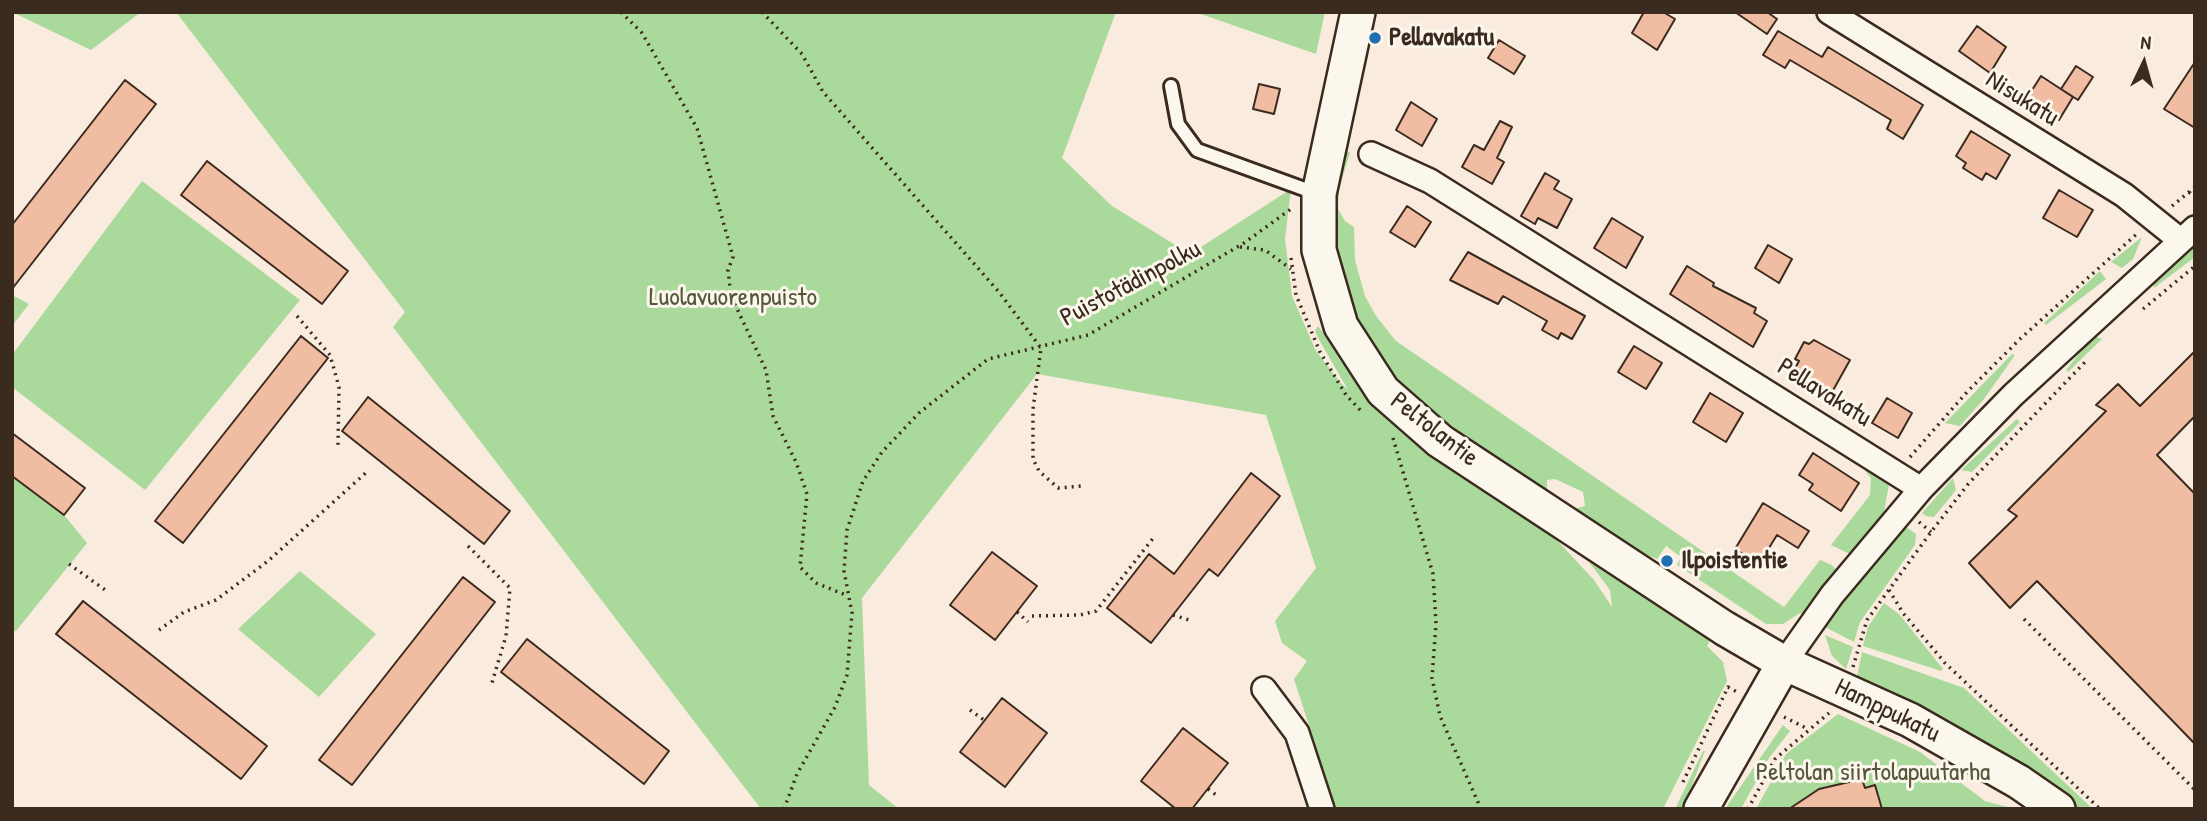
<!DOCTYPE html>
<html>
<head>
<meta charset="utf-8">
<style>
	body { margin:0 }
	#map { position:relative; width:2207px; height:821px; overflow:hidden; background:#f9ebdd; font-family:"Patrick Hand",sans-serif }
	canvas { display:block }
	.frame { position:absolute; inset:0; border:14px solid #3b2a1e; pointer-events:none }
	.north { position:absolute; left:2109px; top:28px; width:70px; height:70px; -webkit-text-stroke:5px #fbf7ec; paint-order:stroke; rotate:5deg; font-size:19px; font-weight:700; line-height:28px; text-align:center; color:#3b2a1e }
	.north::after { content:''; display:block; margin:auto; width:24px; height:32px; background:#3b2a1e; clip-path:polygon(50% 0,100% 100%,50% 72%,0 100%) }
</style>
</head>
<body>
<div id="map">
<canvas width="2207" height="821"></canvas>
<div class="frame"></div>
<div class="north">N</div>
</div>
<script>
const ctx = document.querySelector('canvas').getContext('2d');
ctx.lineJoin = 'round';
function fill(path, color) {
  ctx.fillStyle = color;
  ctx.fill(path, 'evenodd');
}
function poly(rows) {
  const path = new Path2D();
  for (const r of rows) {
    path.moveTo(r[0], r[1]);
    for (let i = 2; i < r.length; i += 2) path.lineTo(r[i], r[i + 1]);
  }
  return path;
}
function strokePath(path, color, width, dash) {
  ctx.strokeStyle = color;
  ctx.lineWidth = width;
  ctx.lineCap = dash ? 'butt' : 'round';
  ctx.setLineDash(dash || []);
  ctx.stroke(path);
}
function drawText(font, color, halo, rows, align = 'center') {
  ctx.font = font + ' "Patrick Hand",sans-serif';
  ctx.lineWidth = 6;
  ctx.setLineDash([]);
  ctx.textBaseline = 'middle';
  ctx.strokeStyle = halo;
  ctx.fillStyle = color;
  for (const [text, x, y, turn = 0] of rows) {
    ctx.save();
    ctx.translate(x, y);
    ctx.rotate((+turn || 0) * Math.PI / 180);
    ctx.textAlign = isNaN(turn) ? turn : align;
    if (halo) ctx.strokeText(text, 0, 0);
    ctx.fillText(text, 0, 0);
    ctx.restore();
  }
}
const green = poly([
	[12,12,141,12,91,50],
	[176,12,1116,12,1062,158,1112,206,1190,254,1291,189,1285,239,1292,296,1316,351,1340,382,1348,390,1318,338,1315,331,1318,326,1383,413,1545,528,1710,640,1707,646,1723,662,1727,681,1663,809,1336,809,1294,679,1307,661,1282,643,1275,621,1316,568,1266,415,1037,374,862,598,869,785,899,809,761,809,393,327,405,312],
	[1551,534,1589,562,1610,590,1612,607,1594,580],
	[1195,12,1325,12,1316,54],
	[1341,148,1350,153,1339,189,1338,209,1345,221,1354,227,1355,260,1365,296,1376,316,1396,341,1784,607,1820,560,1832,565,1837,571,1804,615,1800,613,1783,624,1766,624,1677,565,1681,557,1666,546,1657,559,1613,540,1429,416,1402,391,1353,316,1337,263,1332,212],
	[1555,479,1583,492,1585,506,1573,509,1547,489,1547,480],
	[142,181,300,300,145,490,12,387,12,355],
	[2142,237,2133,259,2122,268,2111,262],
	[2193,247,2195,257,2154,288,2153,281],
	[2100,271,2106,279,2046,325,2044,323],
	[12,295,29,304,12,326],
	[2093,336,2102,339,2068,372,2066,370],
	[2012,354,2015,355,1984,399,1960,426,1945,423],
	[2017,419,2020,422,1972,472,1961,470],
	[1822,431,1887,477,1889,484,1884,512,1850,554,1831,545,1870,495,1871,478,1863,468,1814,438],
	[12,476,64,515,87,543,16,631,12,630],
	[1953,478,1956,490,1934,517,1926,516,1922,513],
	[1906,527,1916,534,1915,545,1860,622,1854,642,1825,627,1832,613,1901,528],
	[300,571,376,634,319,697,238,629],
	[1884,603,1899,614,1943,669,1941,671,1863,646,1868,627],
	[1825,635,1853,647,1846,669,1832,656],
	[1862,652,1964,688,2093,809,2079,809,1973,737,1857,676],
	[1838,714,1920,752,1985,801,2015,809,1756,809,1786,754],
	[1783,725,1790,731,1769,758,1741,809,1725,809],
	[1703,751,1705,751,1683,809,1675,809]
]);
const building = poly([
	[1644,12,1663,12,1675,19,1657,50,1632,33,1644,12],
	[1735,12,1767,12,1777,19,1767,34,1735,12],
	[1977,26,2006,47,1990,73,1959,51,1977,26],
	[1778,31,1822,57,1828,47,1923,105,1903,139,1887,129,1891,120,1856,99,1790,60,1785,68,1763,55,1778,31],
	[1499,40,1525,56,1514,74,1488,58,1499,40],
	[2195,62,2195,128,2164,109,2195,62],
	[2076,66,2093,77,2078,100,2061,89,2076,66],
	[2041,76,2073,97,2059,120,2027,98,2041,76],
	[125,80,156,104,12,289,12,225,125,80],
	[1259,84,1280,89,1274,114,1253,109,1259,84],
	[1411,102,1437,119,1422,146,1396,130,1411,102],
	[1500,121,1512,127,1497,158,1504,162,1492,184,1462,167,1474,145,1484,150,1500,121],
	[1971,131,2010,155,1996,179,1986,173,1982,180,1963,168,1966,163,1956,156,1971,131],
	[207,161,348,271,322,304,181,195,207,161],
	[1545,173,1559,181,1554,189,1572,199,1557,228,1538,218,1535,224,1521,216,1545,173],
	[2059,190,2093,210,2077,237,2043,218,2059,190],
	[1407,206,1431,222,1415,247,1390,232,1407,206],
	[1612,218,1643,237,1626,268,1594,248,1612,218],
	[1768,245,1792,259,1779,283,1755,268,1768,245],
	[1468,252,1585,316,1572,339,1561,333,1558,339,1542,330,1547,321,1503,296,1498,304,1450,280,1468,252],
	[1687,266,1714,283,1713,286,1756,308,1754,313,1767,321,1753,347,1670,294,1687,266],
	[301,336,328,358,183,543,155,521,301,336],
	[1814,340,1850,360,1831,394,1793,372,1799,361,1795,359,1804,342,1809,344,1814,340],
	[1634,346,1662,363,1646,389,1618,372,1634,346],
	[2195,351,2195,416,2157,455,2195,494,2195,744,2037,581,2010,608,1969,563,2017,516,2008,510,2106,411,2096,405,2118,384,2140,406,2195,351],
	[1710,393,1743,413,1726,442,1693,422,1710,393],
	[368,397,510,511,484,544,342,431,368,397],
	[1887,398,1912,413,1898,438,1872,423,1887,398],
	[12,433,85,488,64,515,12,476,12,433],
	[1813,453,1859,483,1841,511,1809,490,1813,484,1799,475,1813,453],
	[1251,473,1280,496,1218,576,1209,569,1151,643,1107,608,1149,554,1174,574,1251,473],
	[1763,503,1809,531,1798,548,1777,535,1759,564,1735,549,1763,503],
	[992,552,1037,586,995,640,950,605,992,552],
	[463,577,495,602,352,785,319,760,463,577],
	[83,601,267,746,241,779,56,634,83,601],
	[527,639,669,751,644,784,501,672,527,639],
	[1002,698,1047,733,1005,787,960,752,1002,698],
	[1183,728,1228,763,1192,809,1176,809,1141,781,1183,728],
	[1862,779,1865,788,1875,785,1882,809,1789,809,1819,789,1862,779]
]);
const path = poly([
	[621,12,642,33,697,128,733,257,728,270,731,296,766,370,773,416,796,462,807,494,800,567,816,583,848,596],
	[762,12,802,54,823,92,999,292,1041,348,1033,409,1033,459,1039,471,1058,488,1081,486],
	[2189,192,2195,198],
	[2172,206,2195,187],
	[1240,247,1265,250,1291,269],
	[1291,258,1296,295,1320,352,1346,395,1363,413],
	[2143,309,2195,266],
	[297,316,330,355,339,387,338,445],
	[1393,438,1433,574,1436,624,1432,678,1440,716,1481,809],
	[1910,457,1967,392,2021,338,2139,232],
	[1919,522,1931,532],
	[468,546,510,588,506,636,491,686],
	[69,564,108,592],
	[1889,590,1903,613,1945,663,2100,809],
	[1017,612,1028,622],
	[1173,615,1189,620],
	[1032,616,1080,615,1096,611,1154,537],
	[2024,619,2195,790],
	[159,630,184,612,216,600,268,561,369,470],
	[1853,667,1867,620,1931,532,1969,483,2088,359],
	[970,710,984,720],
	[1784,717,1808,729],
	[1683,782,1728,687,1737,692],
	[1208,789,1219,797],
	[784,809,797,774,835,707,847,675,852,613,844,571,847,530,863,481,882,452,919,413,988,359,1088,335,1244,243,1291,209],
	[1748,809,1775,759,1829,713]
]);
const lane = poly([
	[1171,86,1178,124,1197,150,1318,194]
]);
const street = poly([
	[1829,12,2124,195,2180,240],
	[1371,154,1430,181,1921,489],
	[1784,663,1832,595,1921,489,2013,395,2195,228],
	[1264,689,1297,733,1322,809]
]);
const secondary = poly([
	[1358,12,1319,194,1319,250,1341,326,1383,391,1440,441,1724,628,1784,663,1910,720,2019,782,2058,809],
	[1701,809,1784,663]
]);
const markers = [
	[1375,38,7,"#1f6fb2"],
	[1667,561,7,"#1f6fb2"]
];
const poiNames = [
	["Pellavakatu",1389,38],
	["Ilpoistentie",1681,561]
];
const streetNames = [
	["Nisukatu",2022,99,32],
	["Puistotädinpolku",1131,284,-28],
	["Pellavakatu",1824,393,32],
	["Peltolantie",1434,430,38],
	["Hamppukatu",1887,711,26]
];
const parkNames = [
	["Luolavuorenpuisto",733,298],
	["Peltolan siirtolapuutarha",1873,773]
];
fill(green, '#aada9b');
fill(building, '#f0bca2');
strokePath(building, '#3b2a1e', 2);
strokePath(lane, '#3b2a1e', 18);
strokePath(street, '#3b2a1e', 28);
strokePath(secondary, '#3b2a1e', 38);
strokePath(path, '#3b2a1e', 3.5, [2, 5]);
strokePath(lane, '#fbf7ec', 12);
strokePath(street, '#fbf7ec', 23);
strokePath(secondary, '#fbf7ec', 33);
for (const [x, y, r, color] of markers) {
  const dot = new Path2D();
  dot.arc(x, y, r, 0, 2 * Math.PI);
  ctx.fillStyle = color;
  ctx.fill(dot);
  strokePath(dot, '#fbf7ec', 2.5);
}
drawText('bold 26px', '#3b2a1e', '#fbf7ec', poiNames, 'left');
drawText('26px', '#3b2a1e', '#fbf7ec', streetNames);
drawText('26px', '#57563d', '#fbf7ec', parkNames);
</script>
</body>
</html>
